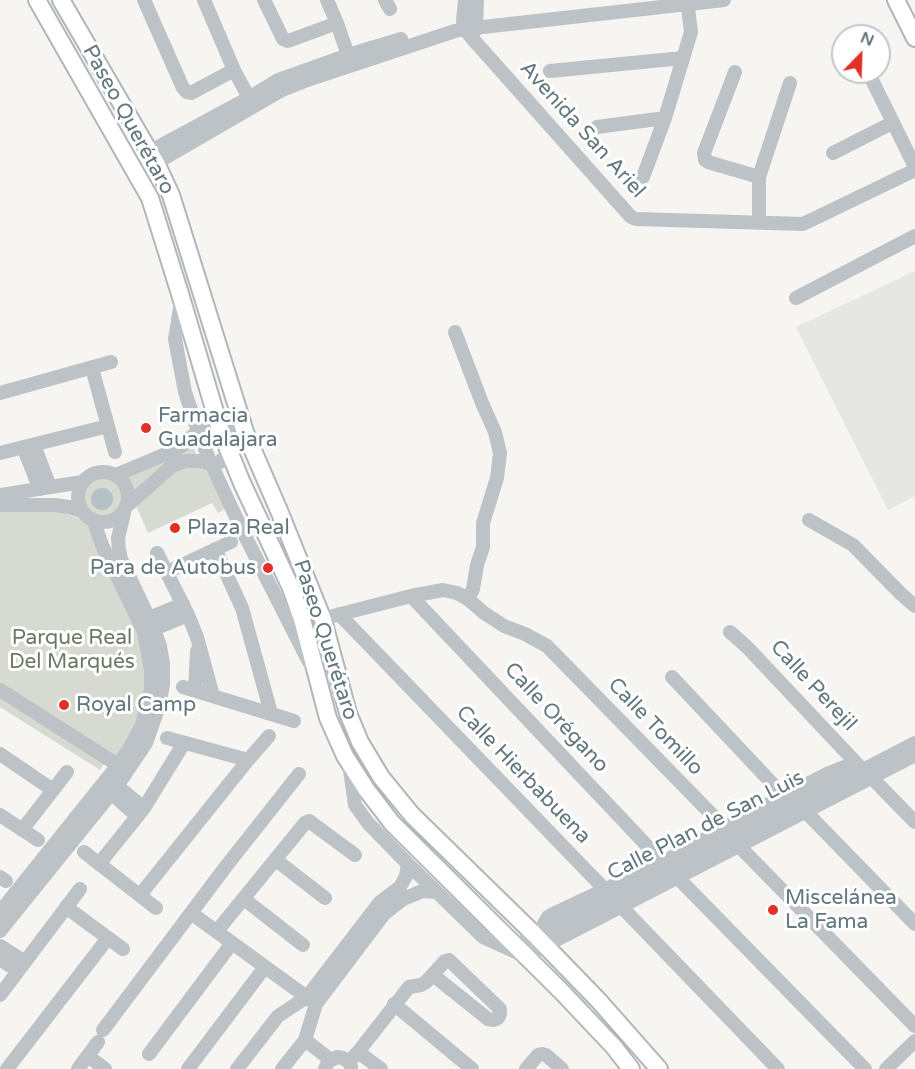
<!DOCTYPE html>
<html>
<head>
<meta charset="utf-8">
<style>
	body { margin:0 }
	#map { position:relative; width:915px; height:1069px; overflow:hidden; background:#f6f5f2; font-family:"Varela Round",sans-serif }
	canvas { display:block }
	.north { position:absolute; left:831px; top:24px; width:60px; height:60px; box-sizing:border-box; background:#fff; border:2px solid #c0c8cb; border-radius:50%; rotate:23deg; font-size:16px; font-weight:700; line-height:24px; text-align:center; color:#61767d }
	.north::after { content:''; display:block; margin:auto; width:21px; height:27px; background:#e13126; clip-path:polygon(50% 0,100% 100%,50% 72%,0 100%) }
</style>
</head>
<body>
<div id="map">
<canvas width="915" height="1069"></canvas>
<div class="north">N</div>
</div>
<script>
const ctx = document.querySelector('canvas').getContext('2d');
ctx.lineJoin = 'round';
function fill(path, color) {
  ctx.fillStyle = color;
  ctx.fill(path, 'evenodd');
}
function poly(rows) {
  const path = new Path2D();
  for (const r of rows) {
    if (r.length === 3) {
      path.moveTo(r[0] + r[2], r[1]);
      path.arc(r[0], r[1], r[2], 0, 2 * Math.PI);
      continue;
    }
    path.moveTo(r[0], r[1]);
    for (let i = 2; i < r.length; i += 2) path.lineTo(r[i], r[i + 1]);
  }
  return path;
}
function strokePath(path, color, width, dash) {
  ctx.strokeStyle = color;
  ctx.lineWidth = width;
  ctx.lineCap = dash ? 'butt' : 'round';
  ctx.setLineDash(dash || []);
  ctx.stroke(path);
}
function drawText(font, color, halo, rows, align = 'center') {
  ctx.font = font + ' "Varela Round",sans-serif';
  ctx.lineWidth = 6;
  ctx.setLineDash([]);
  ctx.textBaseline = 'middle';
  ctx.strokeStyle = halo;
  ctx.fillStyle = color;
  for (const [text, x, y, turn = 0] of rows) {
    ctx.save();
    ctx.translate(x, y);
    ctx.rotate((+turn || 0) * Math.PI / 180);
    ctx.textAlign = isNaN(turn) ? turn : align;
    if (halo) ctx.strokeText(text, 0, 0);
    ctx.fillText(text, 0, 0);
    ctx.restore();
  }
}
const built = poly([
	[915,271,915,496,888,510,796,327]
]);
const green = poly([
	[192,443,198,459,187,459,132,498,129,485,120,475],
	[187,464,205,469,225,509,218,513,212,503,148,533,134,501],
	[103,498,22],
	[54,509,85,521,101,545,143,633,151,670,141,725,118,764,0,689,0,511],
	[0,697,104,764,100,770,0,707]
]);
const water = poly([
	[102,499,11]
]);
const minor = poly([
	[144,0,183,88,187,92,191,93,234,70],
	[204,0,234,70,249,98],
	[264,0,283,39,288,41,337,23],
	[327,0,337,23,348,55],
	[385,0,390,9],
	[465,0,463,21,465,29,471,37,631,217,636,219,803,224,915,170],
	[472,36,476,28,477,0],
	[550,71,683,58],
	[735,72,704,153,705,160,708,162,759,177],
	[869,74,915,167],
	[597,127,665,118],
	[149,152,249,98,278,80,348,55,401,39],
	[833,153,892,123],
	[156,163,282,90,310,79,455,31,465,29,724,0],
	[643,177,665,118,691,32,687,0],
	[759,223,759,177,790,83],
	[796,298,915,236],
	[181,302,175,339,185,392,198,431,211,464,242,530,309,662],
	[455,332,482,403,495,432,500,453,497,478,483,523,483,547,477,565,473,589,468,599],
	[92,368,115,452],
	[0,393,111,362],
	[34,445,50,487],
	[23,447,40,489],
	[0,453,108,426],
	[103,497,25],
	[116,475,178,449,198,431,204,428,210,427,235,433,245,432],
	[0,495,82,482],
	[0,505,55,505,69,507,83,512],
	[128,505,172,466,186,461,200,461,211,464,216,464,220,462,229,452,248,440],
	[809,520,853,545,901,594,915,606],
	[215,549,242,608,271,713],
	[157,553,188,615,197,637,213,696],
	[167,572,231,542],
	[411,596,669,869],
	[339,614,778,1069],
	[333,616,411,596,443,590,457,593,468,599,484,613,504,626,525,634,547,646,724,827,732,838],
	[149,618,183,604],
	[154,629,188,615],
	[730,632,747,647,860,767],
	[672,677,784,796,805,811,915,924],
	[183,687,294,721],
	[0,690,124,769],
	[195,690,197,651],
	[167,738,248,760],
	[0,754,53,790],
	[349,763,355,805,368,823,408,864,483,937,525,956,915,755],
	[871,777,915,822],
	[117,786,144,808],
	[112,794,137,816],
	[0,815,38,840],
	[22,830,67,772],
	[739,846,915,1026],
	[84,852,156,908],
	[276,860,325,898],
	[99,864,144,808,184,743],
	[0,877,6,881],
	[677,877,865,1069],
	[140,895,248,760,269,736],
	[244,899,303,945],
	[66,907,123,949],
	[0,912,118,765,131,746,142,725,147,705,151,690,151,670,144,632,102,545,94,522],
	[191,913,312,1001],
	[0,931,117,786,146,743,159,706,163,685,163,664,160,646,154,629,121,559,119,549,118,538,124,513],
	[217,931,305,823,309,821,355,855],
	[544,931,544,924,548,917,553,914,663,862,755,811,829,773,855,763],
	[0,946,25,962],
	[516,946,535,935,732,838,915,743],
	[0,959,18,971],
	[0,995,80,889],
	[394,1004,472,1069],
	[103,1030,227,865,299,774],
	[305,1040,331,1060],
	[358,1052,381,1069],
	[149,1054,232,943],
	[88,1056,105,1069],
	[349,1062,358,1052,409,987,421,985,426,982,445,961,449,960,500,1009,500,1014,498,1018,494,1020,488,1019,433,975],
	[7,1069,108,938],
	[78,1069,98,1042],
	[188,1069,265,967],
	[237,1069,278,1016,307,997,380,902,400,887,406,876,408,864],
	[282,1069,305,1040,316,1004,384,914,403,899,413,895,422,891,437,892],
	[325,1069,328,1062,337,1057,343,1058,349,1062,351,1067],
	[526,1069,538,1055,542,1054,546,1055,562,1069],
	[886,1069,915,1041]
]);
const major = poly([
	[37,0,150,198,181,297,220,429,242,483,291,588,302,619,328,718,345,756,366,789,392,823,562,992,614,1047,631,1069],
	[61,0,156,163,171,195,245,432,280,513,323,620,348,713,360,742,381,777,412,815,535,935,599,1001,659,1069],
	[896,0,915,38]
]);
const markers = [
	[146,428,6,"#e13126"],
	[175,528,6,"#e13126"],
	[268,568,6,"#e13126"],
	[64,705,6,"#e13126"],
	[773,910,6,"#e13126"]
];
const streetNames = [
	["Paseo Querétaro",128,120,61],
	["Avenida San Ariel",582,130,48],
	["Paseo Querétaro",325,640,72],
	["Calle Perejil",813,686,47],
	["Calle Orégano",556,718,47],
	["Calle Tomillo",655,727,46],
	["Calle Hierbabuena",523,775,46],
	["Calle Plan de San Luis",706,826,-27]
];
const poiNames = [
	["Farmacia",158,416],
	["Guadalajara",158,440],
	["Plaza Real",187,528],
	["Para de Autobus",256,568,"right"],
	["Royal Camp",76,705],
	["Miscelánea",785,898],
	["La Fama",785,922]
];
const parkNames = [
	["Parque Real",72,638],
	["Del Marqués",72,662]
];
fill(built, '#e6e7e5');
fill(green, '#d6dad1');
fill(water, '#b3c3c5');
strokePath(major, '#b0b6b9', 20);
strokePath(minor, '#bcc2c5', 14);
strokePath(major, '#fff', 16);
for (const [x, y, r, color] of markers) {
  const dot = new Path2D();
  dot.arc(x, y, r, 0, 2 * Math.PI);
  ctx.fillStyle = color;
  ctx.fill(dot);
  strokePath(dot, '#fff', 2);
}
drawText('21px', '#61767d', '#fff', streetNames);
drawText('21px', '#61767d', '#fff', poiNames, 'left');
drawText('21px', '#6c7a63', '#fff', parkNames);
</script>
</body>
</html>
